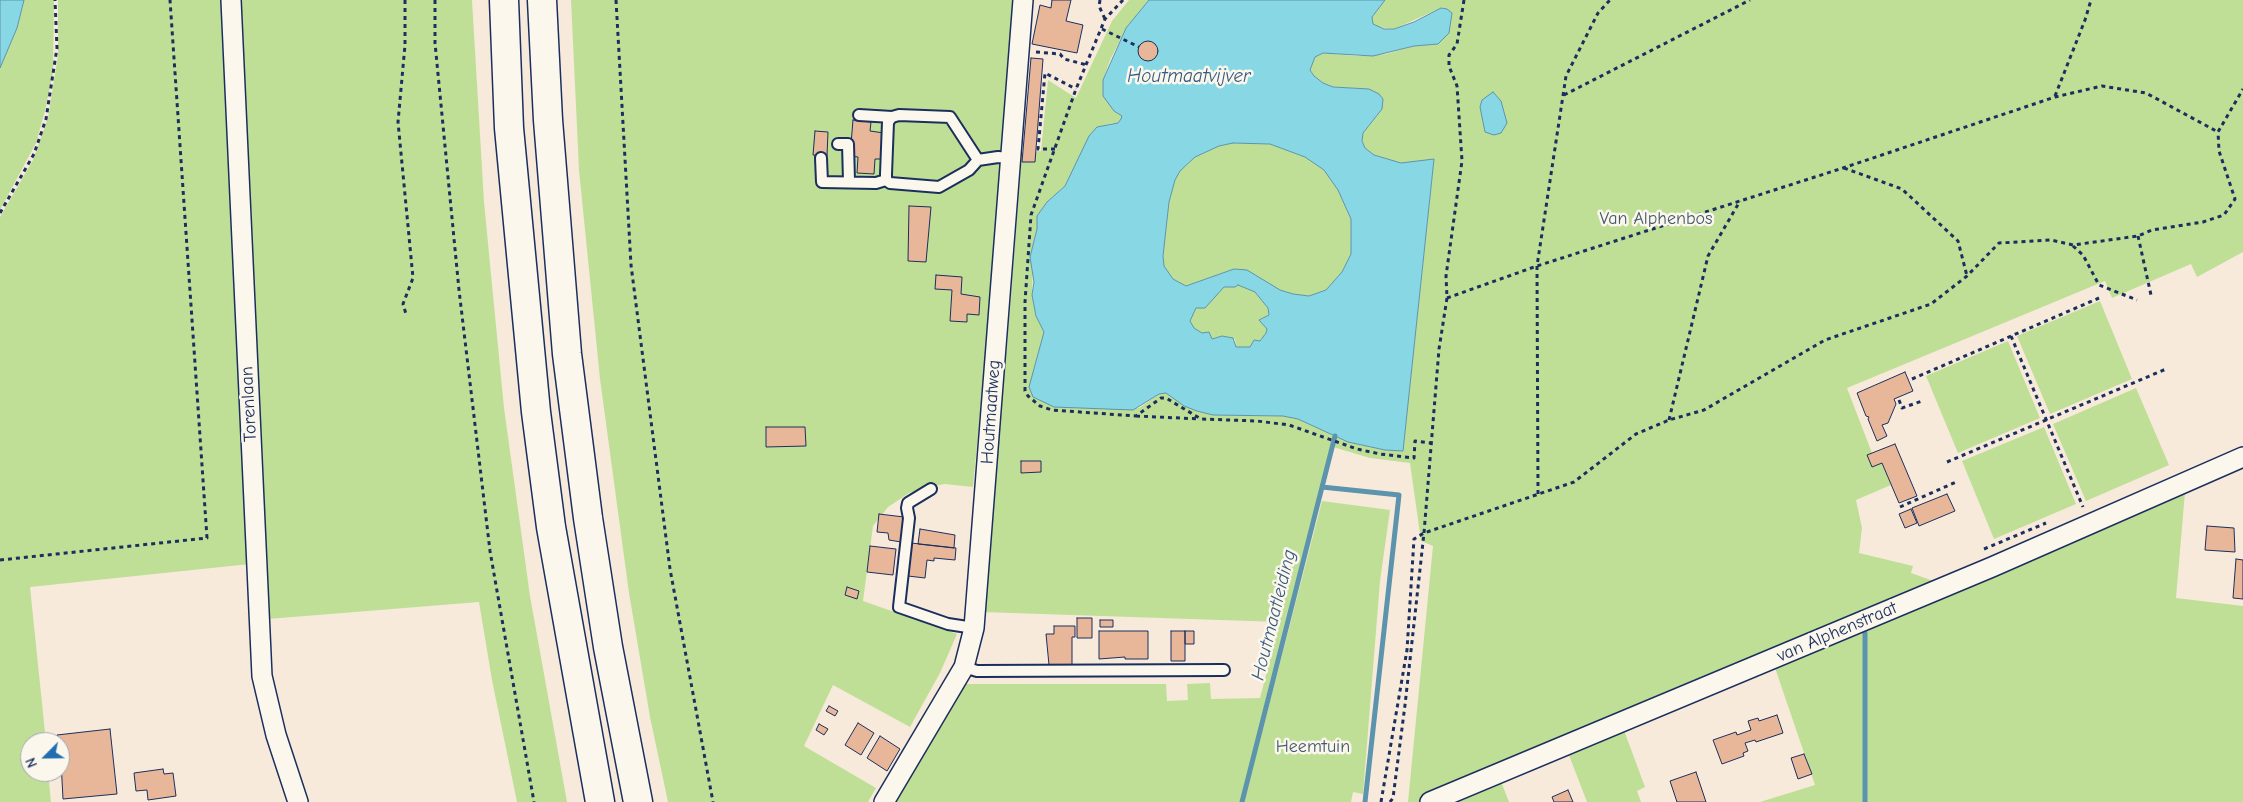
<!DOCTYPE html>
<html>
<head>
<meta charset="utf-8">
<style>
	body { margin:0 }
	#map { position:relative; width:2243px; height:802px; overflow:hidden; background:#f7eadb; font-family:"Comic Neue",sans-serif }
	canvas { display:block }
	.north { position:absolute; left:20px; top:732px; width:50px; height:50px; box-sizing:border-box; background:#fbf7ec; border:1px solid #a1a7b3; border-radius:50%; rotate:247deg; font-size:14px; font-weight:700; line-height:20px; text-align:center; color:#1b2f5e }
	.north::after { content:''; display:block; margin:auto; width:18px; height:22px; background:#1f6fb2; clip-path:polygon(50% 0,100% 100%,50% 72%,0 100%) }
</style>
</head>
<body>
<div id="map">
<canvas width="2243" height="802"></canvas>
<div class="north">N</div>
</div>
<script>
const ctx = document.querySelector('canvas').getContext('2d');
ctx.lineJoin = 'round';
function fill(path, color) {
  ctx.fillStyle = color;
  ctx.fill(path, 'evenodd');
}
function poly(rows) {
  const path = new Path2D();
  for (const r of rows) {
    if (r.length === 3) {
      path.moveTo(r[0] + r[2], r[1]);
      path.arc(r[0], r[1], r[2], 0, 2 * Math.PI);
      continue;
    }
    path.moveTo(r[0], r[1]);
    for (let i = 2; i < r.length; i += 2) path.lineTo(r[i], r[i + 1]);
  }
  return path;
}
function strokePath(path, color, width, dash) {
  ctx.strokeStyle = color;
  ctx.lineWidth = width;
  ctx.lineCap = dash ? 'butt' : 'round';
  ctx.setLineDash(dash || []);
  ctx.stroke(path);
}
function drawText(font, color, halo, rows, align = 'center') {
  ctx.font = font + ' "Comic Neue",sans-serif';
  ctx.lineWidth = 5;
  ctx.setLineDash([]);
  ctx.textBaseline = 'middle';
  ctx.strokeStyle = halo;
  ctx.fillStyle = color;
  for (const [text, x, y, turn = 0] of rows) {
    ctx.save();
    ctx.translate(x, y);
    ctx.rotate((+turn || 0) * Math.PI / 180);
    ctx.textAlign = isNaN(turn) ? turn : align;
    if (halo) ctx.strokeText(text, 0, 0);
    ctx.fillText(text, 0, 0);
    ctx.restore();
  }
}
const green = poly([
	[24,0,54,0,53,73,45,111,36,143,0,210,0,68,17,28],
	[58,0,224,0,227,127,250,564,30,587,46,742,30,742,30,772,48,772,51,802,0,802,0,217,33,160,48,118,58,55],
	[241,0,472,0,484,202,504,408,530,596,567,802,517,802,492,680,479,602,268,619,241,47],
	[571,0,1014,0,1009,109,973,487,945,484,927,487,909,493,888,507,873,526,863,601,957,634,940,673,910,727,833,685,804,746,876,788,868,802,668,802,650,717,629,593,600,379,579,170],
	[1129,0,1149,0,1126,28,1110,60,1103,80,1114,111,1122,116,1121,119,1118,123,1108,124,1076,166,1065,186,1047,202,1037,216,1037,229,1030,257,1033,266,1032,295,1036,316,1044,332,1034,369,1139,408,1159,394,1166,393,1184,406,1213,415,1283,416,1298,419,1348,442,1385,450,1403,451,1434,160,1401,163,1374,155,1365,148,1362,141,1363,133,1382,109,1369,89,1333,87,1323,83,1314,76,1310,70,1315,57,1323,53,1357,56,1386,54,1414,46,1438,44,1449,33,1452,13,1446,9,1441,8,1394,29,1377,27,1373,24,1372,17,1385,0,2243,0,2243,252,2197,277,2191,264,2112,298,2105,281,1847,388,1872,453,1867,455,1882,463,1891,485,1856,500,1862,528,1859,553,1913,566,1911,573,1942,584,1423,802,1408,802,1433,546,1421,541,1410,463,1370,458,1333,447,1281,648,1270,682,1242,802,889,802,959,684,1166,684,1167,701,1188,700,1187,684,1210,683,1211,699,1260,698,1280,622,982,612,990,486,1007,347,1022,152,1041,151,1048,80,1076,98,1112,21],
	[1233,143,1271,144,1305,157,1324,170,1339,190,1351,219,1351,254,1342,272,1326,290,1309,296,1293,294,1280,290,1247,271,1234,269,1186,286,1173,279,1164,266,1163,256,1169,202,1175,180,1180,171,1195,157,1219,146],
	[1238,285,1255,292,1268,308,1269,315,1260,320,1267,329,1266,333,1260,341,1254,340,1250,347,1236,347,1235,339,1222,336,1212,339,1194,328,1190,321,1196,308,1207,304,1224,287,1235,287],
	[2100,301,2132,379,2050,414,2017,336],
	[2008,341,2040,418,1958,453,1926,376],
	[2136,388,2169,465,2086,501,2053,424],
	[2044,427,2076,504,1994,539,1962,461],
	[2185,492,2176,598,2243,606,2243,802,1760,802,1815,785,1774,665],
	[1322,501,1390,510,1380,581,1363,794,1353,792,1351,802,1244,802],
	[1622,725,1645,787,1637,791,1641,802,1587,802,1567,750],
	[1500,779,1509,802,1448,802]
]);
const water = poly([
	[0,0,24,0,17,28,0,68,0,0],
	[1149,0,1385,0,1372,17,1373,24,1384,29,1394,29,1414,22,1441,8,1447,9,1452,13,1449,33,1438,44,1414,46,1373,56,1323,53,1315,57,1310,70,1314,76,1323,83,1333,87,1369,89,1379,94,1383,99,1382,109,1363,133,1362,141,1365,148,1374,155,1401,163,1434,159,1403,451,1385,450,1348,442,1298,419,1283,416,1213,415,1197,411,1184,406,1166,393,1159,394,1133,410,1054,407,1033,397,1029,387,1044,332,1036,316,1032,295,1034,282,1030,257,1037,229,1037,216,1047,202,1065,186,1089,136,1097,127,1118,123,1121,119,1122,116,1114,111,1103,96,1103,80,1126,28,1149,0],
	[1233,143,1270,144,1305,157,1324,170,1338,190,1351,219,1351,254,1342,272,1326,290,1309,296,1293,294,1280,290,1247,270,1234,269,1186,286,1173,279,1164,266,1163,256,1169,202,1175,180,1180,171,1195,157,1219,146,1233,143],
	[1238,285,1255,292,1268,308,1269,315,1259,320,1267,329,1266,333,1260,341,1254,340,1250,347,1236,347,1233,338,1222,336,1212,339,1209,332,1202,333,1194,328,1190,321,1196,308,1205,308,1224,287,1235,287,1238,285],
	[1493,92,1501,101,1507,123,1501,133,1494,135,1485,132,1480,107,1482,100,1493,92]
]);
const stream = poly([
	[1322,487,1399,495,1365,802],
	[1242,802,1335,436],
	[1865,802,1865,633]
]);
const building = poly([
	[1052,0,1071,0,1066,21,1083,25,1077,53,1032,44,1040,5,1051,8,1052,0],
	[1148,51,10],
	[1031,58,1043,59,1035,162,1022,162,1031,58],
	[853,120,871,122,870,131,884,133,882,159,875,159,874,174,857,173,858,157,850,156,853,120],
	[815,131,828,132,827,156,813,155,815,131],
	[909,206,931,207,926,262,908,261,909,206],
	[936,275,962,277,961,294,980,297,979,315,967,314,967,322,950,321,952,290,935,289,936,275],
	[1905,372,1913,391,1894,399,1896,404,1888,423,1882,425,1887,436,1877,441,1868,419,1869,417,1866,416,1857,393,1905,372],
	[766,427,805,427,806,446,766,447,766,427],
	[1895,444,1917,496,1899,503,1882,463,1872,467,1867,455,1895,444],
	[1021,461,1041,461,1041,472,1021,473,1021,461],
	[1947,494,1955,511,1919,526,1912,508,1947,494],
	[1911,509,1917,523,1905,528,1899,514,1911,509],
	[879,514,904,517,901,542,889,540,888,533,877,532,879,514],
	[2207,526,2234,528,2235,552,2205,550,2207,526],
	[920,529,955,535,954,548,918,544,920,529],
	[911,543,956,548,955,560,934,558,934,561,927,560,925,578,908,576,911,543],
	[870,546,896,549,893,575,867,572,870,546],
	[2236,559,2243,560,2243,599,2233,598,2236,559],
	[847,587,859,591,857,599,845,595,847,587],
	[1077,618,1092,618,1092,638,1077,638,1077,618],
	[1100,620,1113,620,1113,627,1100,627,1100,620],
	[1054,626,1075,626,1075,637,1072,637,1072,665,1049,665,1046,634,1054,634,1054,626],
	[1099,631,1148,631,1148,659,1125,659,1125,657,1099,659,1099,631],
	[1171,631,1185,631,1185,661,1171,661,1171,631],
	[1185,631,1194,631,1194,644,1185,644,1185,631],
	[829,706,838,711,835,716,826,711,829,706],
	[1777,715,1783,733,1756,742,1755,740,1745,743,1748,751,1743,753,1744,756,1722,764,1713,740,1736,732,1737,735,1751,730,1748,721,1758,718,1759,721,1777,715],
	[858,723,874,733,861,755,845,745,858,723],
	[819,724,828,729,824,735,816,730,819,724],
	[110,729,117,794,63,799,60,742,57,742,57,735,110,729],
	[880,736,900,749,887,771,867,758,880,736],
	[1804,754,1812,774,1798,779,1791,758,1804,754],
	[163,769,164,774,173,773,176,796,148,800,147,790,136,791,134,773,163,769],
	[1696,772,1706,802,1677,802,1670,781,1696,772],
	[1568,790,1573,802,1554,802,1552,797,1568,790]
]);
const path = poly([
	[405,0,405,45,398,122,413,278,403,304,406,314],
	[435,0,435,43,459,290,490,551,534,802],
	[616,0,631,265,670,569,713,802],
	[1100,0,1099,6,1105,19],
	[1123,0,1105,19,1076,89,1031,215,1025,302,1025,391,1028,396,1040,406,1052,410,1136,416,1161,398,1166,398,1201,419,1257,421,1289,425,1357,449,1380,454,1414,458,1415,441,1430,443],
	[1102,29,1139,47],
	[1036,52,1060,54,1064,59,1087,65],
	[1564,95,1750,0],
	[2055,96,2085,20,2091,0],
	[1055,149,1038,149,1045,73,1076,89],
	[1844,168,1902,189,1958,241,1967,276],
	[0,213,34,154,46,119,57,48,55,0],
	[2138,236,2151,295],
	[2073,246,2083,255,2099,285,2137,300],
	[1447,298,1537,266,1843,168,2055,97,2102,86,2146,93,2218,132],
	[2011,336,2083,507],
	[1912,379,2099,298],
	[1899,400,1902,408,1922,401],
	[1136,416,1200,419],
	[1669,420,1708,256,1740,201],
	[1947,462,2166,369],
	[1538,494,1537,266,1566,76,1598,13,1610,0],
	[1900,507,1956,482],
	[1984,549,2046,523],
	[0,560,207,538,170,0],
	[1381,802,1407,650,1414,539,1424,533,1574,482,1636,434,1669,420,1704,410,1825,340,1931,304,1967,276,1999,243,2051,240,2073,245,2138,236,2152,230,2203,222,2224,215,2235,199,2219,151,2218,132,2243,89],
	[1390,802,1393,798,1405,705,1424,533,1439,349,1447,298,1446,276,1462,161,1457,86,1449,66,1449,55,1457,44,1464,0]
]);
const lane = poly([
	[859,115,892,117],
	[838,144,848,144,849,181],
	[821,158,822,182,876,183,886,180],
	[978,160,969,170,939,187,890,183,886,180,886,174,888,122,892,117,899,115,950,117,978,160,998,157,1011,158],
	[931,489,908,503,907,508,909,518,899,607,948,624,974,628],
	[964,667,977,671,1224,670]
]);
const street = poly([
	[231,0,262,676,276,735,298,802],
	[884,802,964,667,974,628,1023,0],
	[1430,802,1992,567,2243,457]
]);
const highway = poly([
	[504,0,509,128,536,412,551,527,600,802],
	[542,0,548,120,567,354,588,518,608,647,638,802]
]);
const parkNames = [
	["Van Alphenbos",1656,219],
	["Heemtuin",1313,747]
];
const streetNames = [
	["Torenlaan",249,404,-93],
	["Houtmaatweg",991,412,-86],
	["van Alphenstraat",1837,632,-23]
];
const waterNames = [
	["Houtmaatvijver",1189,77],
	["Houtmaatleiding",1274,615,-76]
];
fill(green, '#bfdf97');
fill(water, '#88d7e4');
strokePath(water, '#5c94ae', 1);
strokePath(stream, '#5c94ae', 5);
fill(building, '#e8b699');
strokePath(building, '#1b2f5e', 1);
strokePath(lane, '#1b2f5e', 14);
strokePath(street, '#1b2f5e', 22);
strokePath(highway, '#1b2f5e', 31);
strokePath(path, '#1b2f5e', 3, [4, 4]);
strokePath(lane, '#fbf7ec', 10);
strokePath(street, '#fbf7ec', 19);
strokePath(highway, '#fbf7ec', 28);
drawText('18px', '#445b6c', '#fbf7ec', parkNames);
drawText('18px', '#1b2f5e', '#fbf7ec', streetNames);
drawText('italic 19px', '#365980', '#fbf7ec', waterNames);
</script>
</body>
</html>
